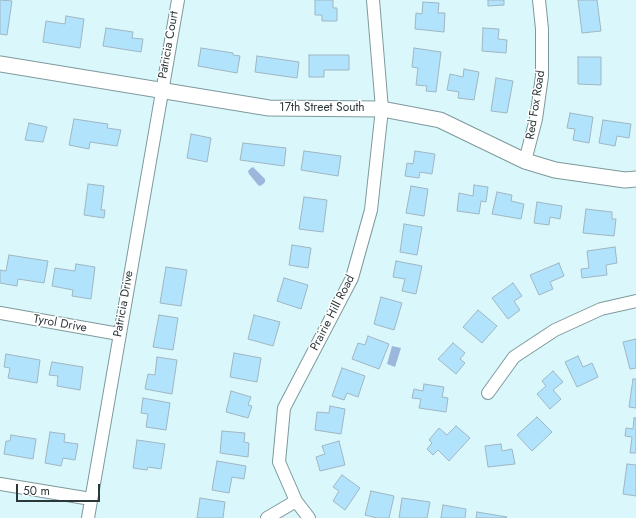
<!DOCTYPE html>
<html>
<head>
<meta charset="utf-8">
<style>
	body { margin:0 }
	#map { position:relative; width:636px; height:518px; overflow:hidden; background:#daf8fb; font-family:Jost,sans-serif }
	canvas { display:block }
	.scale { position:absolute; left:16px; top:484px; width:84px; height:18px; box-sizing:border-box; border:2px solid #2c3739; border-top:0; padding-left:5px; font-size:12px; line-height:14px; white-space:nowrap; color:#2c3739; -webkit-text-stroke:3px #fff; paint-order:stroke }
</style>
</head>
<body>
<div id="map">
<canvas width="636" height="518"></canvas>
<div class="scale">50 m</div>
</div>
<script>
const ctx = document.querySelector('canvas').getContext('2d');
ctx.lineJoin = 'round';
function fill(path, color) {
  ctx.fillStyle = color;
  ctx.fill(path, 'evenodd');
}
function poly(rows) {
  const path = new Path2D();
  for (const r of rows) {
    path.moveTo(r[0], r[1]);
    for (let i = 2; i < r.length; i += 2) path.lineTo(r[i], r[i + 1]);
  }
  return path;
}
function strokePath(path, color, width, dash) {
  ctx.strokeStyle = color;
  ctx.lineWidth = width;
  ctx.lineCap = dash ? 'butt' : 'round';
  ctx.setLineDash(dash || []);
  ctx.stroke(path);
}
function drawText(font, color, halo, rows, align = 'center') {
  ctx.font = font + ' Jost,sans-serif';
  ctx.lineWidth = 3;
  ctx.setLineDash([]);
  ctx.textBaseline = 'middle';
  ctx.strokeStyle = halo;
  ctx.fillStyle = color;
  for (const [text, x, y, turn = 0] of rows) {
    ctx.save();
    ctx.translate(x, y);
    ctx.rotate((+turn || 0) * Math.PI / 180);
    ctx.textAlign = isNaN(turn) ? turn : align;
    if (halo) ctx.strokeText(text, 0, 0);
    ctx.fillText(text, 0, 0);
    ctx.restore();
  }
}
const water = poly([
	[253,167,265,179,265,182,262,185,259,186,249,174,248,171,251,168],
	[392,346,401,348,395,367,387,364]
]);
const building = poly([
	[0,0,12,1,7,35,0,34,0,0],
	[315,0,333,0,333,8,337,8,337,21,322,21,322,15,315,15,315,0],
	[488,0,504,0,504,5,488,6,488,0],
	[578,0,597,0,601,31,582,33,578,0],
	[423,2,439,3,438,13,445,13,444,32,415,29,416,13,422,14,423,2],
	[66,16,84,19,80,48,43,42,46,21,65,24,66,16],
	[106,28,133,32,132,38,143,39,141,52,103,46,106,28],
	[483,28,499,29,498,39,507,40,506,53,482,51,483,28],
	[201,48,233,53,233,55,240,56,237,73,198,66,201,48],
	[414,48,441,52,436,92,426,91,427,86,416,85,418,68,412,67,414,48],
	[309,55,349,55,349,70,324,70,324,77,309,77,309,55],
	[257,56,299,62,297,78,255,72,257,56],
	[578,57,601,57,601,85,578,84,578,57],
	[464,69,479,72,474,100,458,98,459,92,447,90,450,74,463,77,464,69],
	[496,78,513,81,507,113,491,111,496,78],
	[570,113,593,117,589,143,573,140,575,129,567,128,570,113],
	[74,119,108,124,107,128,121,130,117,146,90,142,89,149,69,145,74,119],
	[603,120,631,124,629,138,617,136,615,146,599,143,603,120],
	[29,123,47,127,43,142,25,140,29,123],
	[191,134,211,138,207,162,187,158,191,134],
	[243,143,286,148,284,166,240,160,243,143],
	[304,151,341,156,338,176,301,170,304,151],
	[415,151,435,154,432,174,420,172,419,178,405,176,407,163,413,164,415,151],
	[88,184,104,186,101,210,105,210,104,218,84,215,88,184],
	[474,185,488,187,486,202,481,201,479,214,457,211,459,193,473,196,474,185],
	[411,186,428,189,424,216,406,213,411,186],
	[497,192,512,195,511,201,524,204,521,219,492,214,497,192],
	[304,197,327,200,323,232,299,229,304,197],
	[537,202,562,206,560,219,550,217,549,225,534,223,537,202],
	[586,209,612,212,612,219,616,219,614,236,583,233,586,209],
	[404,224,422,227,417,255,400,252,404,224],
	[292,245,311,248,308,268,289,265,292,245],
	[615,247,617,263,606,265,607,275,582,278,581,269,589,268,587,251,615,247],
	[9,255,48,261,44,283,18,279,17,286,0,283,0,270,6,271,9,255],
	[396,261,422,266,416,294,402,291,405,279,393,277,396,261],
	[559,263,564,276,550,282,553,289,539,295,530,275,559,263],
	[76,264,95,267,91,299,72,296,73,290,52,286,55,268,75,271,76,264],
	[166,267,187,270,181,306,160,303,166,267],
	[284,278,308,285,301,309,277,301,284,278],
	[513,283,522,296,514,301,520,310,508,319,492,298,513,283],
	[381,297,402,303,394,330,374,324,381,297],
	[478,310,497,326,482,343,463,327,478,310],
	[159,315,178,318,173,350,153,347,159,315],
	[254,315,280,322,273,346,248,339,254,315],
	[368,336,389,344,379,369,352,359,358,343,365,345,368,336],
	[636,339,636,368,630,369,623,342,636,339],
	[453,343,465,353,460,359,465,363,456,374,438,359,453,343],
	[234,353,261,358,257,382,230,377,234,353],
	[6,354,40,360,37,383,8,378,10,368,4,367,6,354],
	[578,356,583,367,592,363,598,377,577,387,565,362,578,356],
	[157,357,177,360,172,394,145,389,148,374,155,375,157,357],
	[52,362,83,367,80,390,57,386,58,376,49,375,52,362],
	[342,368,365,376,358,397,347,393,344,400,332,396,342,368],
	[553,371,563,382,553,390,561,399,550,409,537,394,546,386,542,381,553,371],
	[633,379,636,379,636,408,629,407,633,379],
	[424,384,444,387,442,397,448,398,446,412,419,408,421,399,412,398,414,389,423,391,424,384],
	[231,391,251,397,248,405,252,406,248,418,226,412,231,391],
	[143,398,170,403,166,430,146,427,148,414,141,413,143,398],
	[330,406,345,409,341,434,315,430,317,412,329,413,330,406],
	[537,417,552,432,532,451,517,435,537,417],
	[634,418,636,418,636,453,630,453,632,437,625,436,626,428,633,429,634,418],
	[456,426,470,438,449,461,438,450,433,455,427,449,432,443,429,440,439,428,447,435,456,426],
	[222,431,245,433,244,442,249,443,248,457,220,453,222,431],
	[50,432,65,434,64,442,78,444,75,460,63,458,61,466,45,463,50,432],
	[11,435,36,439,33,459,4,454,6,441,10,441,11,435],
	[137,440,165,444,161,469,148,467,147,470,133,468,137,440],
	[339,441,345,465,320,471,316,457,325,454,322,446,339,441],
	[501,444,502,451,512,449,515,464,488,467,485,446,501,444],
	[217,461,246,466,244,479,232,477,229,493,212,490,217,461],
	[627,464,636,465,636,496,623,494,627,464],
	[342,475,360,488,345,510,333,501,339,491,333,487,342,475],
	[371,491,394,496,389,518,377,518,365,515,371,491],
	[200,498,225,502,223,518,197,518,200,498],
	[402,498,430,502,427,518,399,518,402,498],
	[443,505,466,509,465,518,441,518,443,505],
	[477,512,507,517,506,518,476,518,477,512]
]);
const minor = poly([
	[525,161,536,119,542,76,542,29,539,0],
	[0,313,119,334],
	[488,393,514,357,555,330,601,309,636,301],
	[0,484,91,499],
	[88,518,178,0],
	[267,518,296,501],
	[309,518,296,501,279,462,284,408,352,278,371,210,382,109,373,0]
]);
const tertiary = poly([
	[0,64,269,108,382,109,440,120,525,161,555,170,625,180,636,179]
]);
const streetNames = [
	["Patricia Court",169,45,-80],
	["Red Fox Road",536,105,-81],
	["17th Street South",322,108],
	["Patricia Drive",124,304,-80],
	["Prairie Hill Road",333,313,-63],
	["Tyrol Drive",60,324,10]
];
fill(water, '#9db6dc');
fill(building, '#b2e3fd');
strokePath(building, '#9fb6c2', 1);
strokePath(minor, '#7e999c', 14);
strokePath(tertiary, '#7e999c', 17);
strokePath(minor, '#fff', 12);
strokePath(tertiary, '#fff', 15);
drawText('12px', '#2c3739', '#fff', streetNames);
</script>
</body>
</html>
